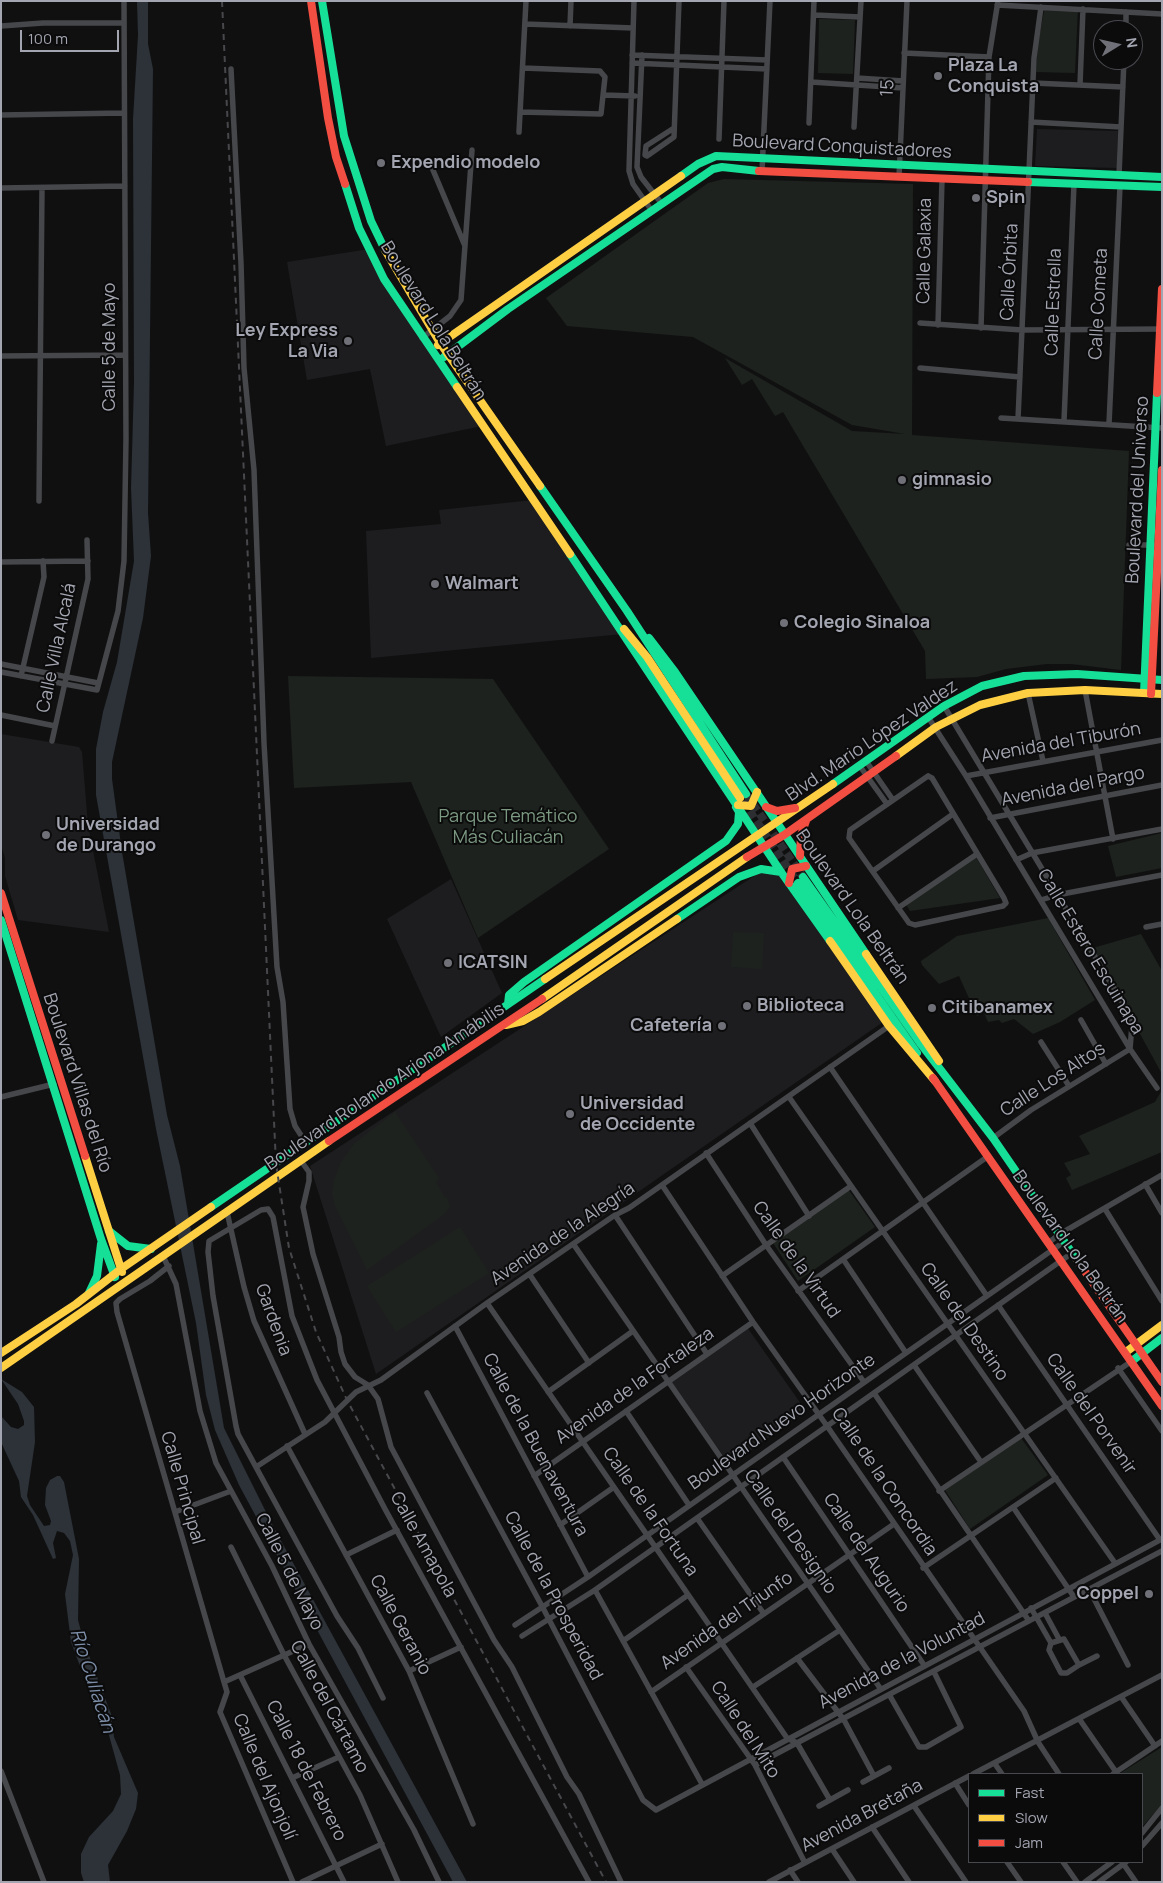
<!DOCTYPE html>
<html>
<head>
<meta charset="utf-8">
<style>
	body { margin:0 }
	#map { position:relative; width:1163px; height:1883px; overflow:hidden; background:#101011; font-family:Manrope,sans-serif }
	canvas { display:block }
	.frame { position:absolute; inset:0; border:2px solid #a3a5b0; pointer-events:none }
	.legend { position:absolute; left:968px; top:1773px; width:175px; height:90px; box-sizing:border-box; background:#0b0b0c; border:1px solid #48494e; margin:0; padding:6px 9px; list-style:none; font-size:15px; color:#a3a5b0 }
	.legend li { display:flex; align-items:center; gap:10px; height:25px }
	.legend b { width:25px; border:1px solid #48494e }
	.north { position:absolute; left:1093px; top:20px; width:50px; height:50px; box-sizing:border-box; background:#0b0b0c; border:1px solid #48494e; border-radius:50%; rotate:81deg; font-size:14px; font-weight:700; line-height:20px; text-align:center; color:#a3a5b0 }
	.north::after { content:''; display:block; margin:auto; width:18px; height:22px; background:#707178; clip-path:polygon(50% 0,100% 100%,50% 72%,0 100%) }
	.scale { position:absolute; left:20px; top:30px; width:99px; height:22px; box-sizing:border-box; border:2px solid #a3a5b0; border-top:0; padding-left:6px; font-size:15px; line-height:18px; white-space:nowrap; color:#a3a5b0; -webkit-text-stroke:4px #0b0b0c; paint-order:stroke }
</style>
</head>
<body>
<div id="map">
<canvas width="1163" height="1883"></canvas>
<div class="frame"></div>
<ul class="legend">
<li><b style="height:6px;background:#16e098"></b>Fast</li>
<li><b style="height:6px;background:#ffcf43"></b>Slow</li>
<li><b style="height:6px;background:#f24e42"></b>Jam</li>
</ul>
<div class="north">N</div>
<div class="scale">100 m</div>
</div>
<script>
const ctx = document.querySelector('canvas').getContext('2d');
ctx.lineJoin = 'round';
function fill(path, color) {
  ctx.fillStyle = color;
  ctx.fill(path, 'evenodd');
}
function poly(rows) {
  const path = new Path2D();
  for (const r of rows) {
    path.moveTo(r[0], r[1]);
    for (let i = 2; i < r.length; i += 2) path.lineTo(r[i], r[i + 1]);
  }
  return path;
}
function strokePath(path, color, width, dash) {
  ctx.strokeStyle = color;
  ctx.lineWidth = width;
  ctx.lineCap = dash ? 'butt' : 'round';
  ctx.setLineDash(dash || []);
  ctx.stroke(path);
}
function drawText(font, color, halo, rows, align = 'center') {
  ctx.font = font + ' Manrope,sans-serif';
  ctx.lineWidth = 4;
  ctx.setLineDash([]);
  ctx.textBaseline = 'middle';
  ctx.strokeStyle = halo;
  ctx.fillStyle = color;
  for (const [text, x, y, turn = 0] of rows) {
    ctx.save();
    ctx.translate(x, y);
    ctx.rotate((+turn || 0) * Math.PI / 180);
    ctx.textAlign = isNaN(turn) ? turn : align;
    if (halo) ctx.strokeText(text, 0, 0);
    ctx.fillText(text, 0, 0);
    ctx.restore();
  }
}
const built = poly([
	[1037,129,1118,131,1117,168,1035,166],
	[369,249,482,426,386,446,370,369,307,380,287,262],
	[533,500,623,634,371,658,366,531,441,524,439,510],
	[1,734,79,747,82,752,88,825,109,932,18,920,5,876,5,858,1,845],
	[771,865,883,1022,376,1374,310,1166],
	[451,879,502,993,441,1037,387,919],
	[747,1327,806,1411,730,1465,670,1381]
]);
const green = poly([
	[1045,6,1078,7,1075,73,1036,72,1038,44],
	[819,19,855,20,853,74,818,73],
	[724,179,913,184,912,435,1129,451,1121,670,1071,664,1047,664,1006,669,977,677,926,679,925,651,783,412,775,416,752,379,742,385,725,358,852,431,905,434,852,425,693,337,567,326,546,298,708,183],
	[288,676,493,679,609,849,478,938,411,782,294,788],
	[1162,833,1162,868,1116,877,1108,846],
	[976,857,1000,898,910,911,905,903],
	[1048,918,1095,1000,1060,1022,1033,1034,1014,1019,1002,1023,999,1020,988,1022,984,1013,977,1016,959,976,939,984,922,965,921,961,957,936],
	[733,932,764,933,762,969,731,967],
	[1141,934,1162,971,1162,1074,1093,948],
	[1162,1090,1162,1152,1072,1190,1066,1178,1071,1175,1064,1163,1090,1154,1079,1136,1155,1102],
	[395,1112,439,1178,436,1182,445,1198,447,1197,450,1207,443,1215,367,1270,335,1206,332,1193,334,1180,341,1162,354,1144],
	[848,1189,875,1227,798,1281,773,1243],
	[460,1227,489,1273,396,1332,367,1286],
	[1021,1438,1048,1475,970,1529,945,1490],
	[1162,1747,1162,1804,1142,1827,1142,1774,1119,1774]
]);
const water = poly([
	[137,1,148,1,148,44,153,69,148,513,151,556,143,618,112,762,112,779,122,852,167,1115,180,1166,224,1428,273,1526,467,1882,453,1882,239,1485,215,1430,206,1395,196,1323,156,1129,96,795,96,749,103,712,117,662,134,561,131,488,134,383,133,119,138,35],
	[1,1379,22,1392,34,1407,35,1442,27,1496,30,1505,44,1526,50,1525,51,1521,45,1505,46,1488,50,1480,57,1476,60,1476,64,1482,79,1559,78,1620,84,1642,111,1714,114,1737,138,1793,136,1809,127,1831,108,1865,110,1882,84,1882,81,1873,81,1854,89,1837,113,1811,121,1794,120,1775,102,1710,97,1694,80,1666,71,1642,65,1594,73,1555,70,1541,64,1533,57,1531,53,1543,56,1558,53,1559,33,1515,21,1497,19,1481,1,1442,1,1416,11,1427,18,1429,24,1425,24,1421,18,1404]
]);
const secondaryTunnel = poly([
	[746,794,803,877],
	[743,801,798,883]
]);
const street = poly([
	[634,1,629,171,633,184,652,211],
	[997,5,1162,14],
	[814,15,860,17],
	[525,24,633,28],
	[1,26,43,23,124,23],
	[570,26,571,1],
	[1126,30,1126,12],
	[904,53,989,57],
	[632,55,767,60],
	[642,55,637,167,641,177,662,204],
	[632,63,767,69],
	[231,69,241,263,244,368,254,470,264,743,277,967,283,1002,290,1109,295,1126,306,1143],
	[857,78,903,81],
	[811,82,903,88],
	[1033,83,1123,87],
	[1080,85,1083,9],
	[604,95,635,96],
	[520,112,601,114,605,77,600,71,523,68],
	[1,115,124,113],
	[1031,122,1121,127],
	[809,123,814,1],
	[854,127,861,1],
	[674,128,646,146,645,155,647,156,674,137,679,1],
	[519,132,526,1],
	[719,139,724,1],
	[430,163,465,246],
	[762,171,770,1],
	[1119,175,1124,60],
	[899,177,907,1],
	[1,188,125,186],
	[920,323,1022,330,1162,329],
	[938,325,942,179],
	[981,328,989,57,998,1],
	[422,338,450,316,461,300,472,150],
	[1,356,125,355],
	[920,368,1020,377],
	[1001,418,1162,428],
	[1018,419,1034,58,1041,7],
	[1064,421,1074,184],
	[1109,424,1120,186],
	[39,501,42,188],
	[1129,545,1154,545],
	[1,562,88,561],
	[1,664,98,683],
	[1,672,97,690,118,611,124,561,126,439,124,1],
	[21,676,44,577,43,561],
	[1085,690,1113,839],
	[1028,693,1043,761],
	[944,706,1127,1010,1132,1025,1130,1049],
	[1,715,55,726],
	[928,717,966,776,1130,1049,1157,1088],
	[52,741,88,579,87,540],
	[866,761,893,800],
	[859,765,887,804],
	[928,776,932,778,1004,898,1006,903,1003,906,915,925,909,923,849,838,850,830,928,776],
	[966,776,1162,740],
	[990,818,1162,785],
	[1016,860,1032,853,1162,829],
	[873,871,953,814],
	[1041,900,1057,895,1162,875],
	[898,908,977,854],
	[1146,927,1162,924],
	[1081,1020,1106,1064],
	[1041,1042,1069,1086],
	[830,1067,987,1296],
	[1,1097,54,1084],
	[789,1097,1115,1563],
	[750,1123,809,1216],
	[993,1138,1031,1110,1130,1049],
	[706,1153,766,1245,864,1382],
	[301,1161,309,1172,309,1181,303,1207,313,1254,339,1337,341,1352,345,1364,355,1377,368,1385,378,1399,391,1447,494,1640,512,1667,567,1777,579,1794,621,1882],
	[1145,1184,1162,1213],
	[662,1185,753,1322,827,1426,1024,1711,1038,1742,1059,1774],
	[1105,1209,1162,1301],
	[227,1212,244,1287,254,1321,305,1434],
	[615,1215,707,1354],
	[1048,1243,1060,1234,1162,1175],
	[574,1245,880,1688],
	[163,1256,176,1284,200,1411,216,1463,272,1566,309,1644,414,1830,439,1882],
	[843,1259,906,1353],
	[169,1266,150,1281,120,1299,116,1303,117,1312,224,1682,227,1692,220,1712,293,1882],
	[530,1275,589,1363],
	[722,1276,851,1186],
	[798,1291,987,1157],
	[487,1303,787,1738,797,1743,830,1800],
	[998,1305,1160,1540],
	[455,1326,588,1577],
	[914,1365,981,1462],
	[1118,1368,1162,1431],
	[548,1392,633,1331],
	[427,1393,543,1608,643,1800,656,1810,1162,1539],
	[874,1393,1029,1621],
	[626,1411,689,1505],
	[287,1446,409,1671,473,1824],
	[783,1457,924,1665],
	[256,1467,325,1422,356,1392,381,1380,487,1303,615,1215,629,1208,889,1026],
	[534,1476,753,1322],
	[939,1491,1132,1361],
	[1013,1507,1074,1597],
	[175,1512,231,1491],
	[697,1518,764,1614],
	[560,1525,614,1487],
	[231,1547,284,1655,360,1795,398,1882],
	[346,1555,397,1530],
	[923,1568,1056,1478],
	[1089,1589,1128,1665],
	[595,1590,702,1784],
	[1031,1608,1051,1643,1049,1650,1061,1673,1067,1673,1079,1665,1064,1639,1051,1643],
	[1045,1613,1059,1639],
	[515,1625,588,1577,1065,1241],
	[522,1636,595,1590,1072,1253],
	[623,1641,688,1595],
	[797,1658,844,1720,874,1776],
	[1079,1665,1097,1656],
	[686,1667,755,1765,805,1863],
	[409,1671,461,1647],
	[240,1675,344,1882],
	[224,1682,309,1644],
	[753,1687,840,1630],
	[651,1692,894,1524],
	[890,1696,919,1747,926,1747,961,1727,934,1672],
	[383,1698,358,1648,337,1616,270,1493,238,1434,236,1426,213,1296,208,1252,209,1241,261,1210,268,1209,273,1217,292,1316,317,1380,385,1509,589,1882],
	[1122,1698,1155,1746],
	[1080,1720,1116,1772],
	[995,1764,1002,1774],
	[755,1765,1162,1551],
	[1,1771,44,1882],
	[973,1774,1162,1675],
	[1113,1774,1162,1741],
	[292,1778,339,1757],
	[863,1782,889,1768],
	[955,1783,969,1805],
	[819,1806,848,1790],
	[914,1806,966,1882],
	[872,1827,909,1882],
	[1142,1833,1162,1808],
	[1142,1846,1162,1823],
	[832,1849,854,1882],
	[1007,1862,1021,1882],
	[1063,1862,1077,1882],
	[1122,1862,1136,1882],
	[790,1870,798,1882],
	[302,1882,382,1844],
	[769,1882,969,1776],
	[1085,1882,1112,1862],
	[1099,1882,1126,1862]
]);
const fast = poly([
	[322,1,344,136,371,221,385,250],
	[681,176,698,164,716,156,1162,177],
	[1028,182,1162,187],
	[345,184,359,228,384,279,457,387],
	[444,357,508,309,713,169,722,167,759,171],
	[540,486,627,611,746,794],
	[570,554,781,872,830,941],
	[649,638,675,672,866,954],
	[1144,693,1157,393],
	[833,784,944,706,982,686,1024,676,1077,674,1162,680],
	[803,877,920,1043,993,1138,1077,1260],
	[798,883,917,1053],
	[677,919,739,877,761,869,781,872],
	[1,920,101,1239,115,1277],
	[508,1004,509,995,524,982,726,841,738,824,739,812,736,807],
	[211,1207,545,979],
	[109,1231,128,1246,151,1249],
	[89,1293,97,1276,101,1244],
	[1132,1361,1162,1338]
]);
const slow = poly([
	[385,250,440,343,540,486],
	[438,345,681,176],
	[457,387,570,554],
	[624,629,647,657,740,798],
	[896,756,936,727,980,705,1028,693,1085,690,1162,694],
	[738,805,751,806,757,792],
	[830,941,889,1026,935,1081],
	[866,954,939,1061],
	[545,979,833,784],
	[542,999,747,857],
	[506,1025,523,1021,539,1012,677,919],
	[85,1156,122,1272],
	[1126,1352,1162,1325],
	[1,1353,76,1304,121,1269,211,1207],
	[1,1368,329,1141]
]);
const jam = poly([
	[311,1,328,118,336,157,345,184],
	[759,171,1028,182],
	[1157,393,1162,289],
	[1151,694,1162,470],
	[766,807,777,811,795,808],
	[800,856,801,835,806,821],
	[747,857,784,835,896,756],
	[789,883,792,869,806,866],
	[1,893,85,1156],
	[933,1078,1162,1406],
	[329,1141,542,999],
	[1077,1260,1162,1382]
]);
const rail = poly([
	[222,1,276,1164,289,1248,316,1332,347,1400,606,1882]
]);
const markers = [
	[938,76,5,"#707178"],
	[381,163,5,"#707178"],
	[976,198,5,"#707178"],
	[348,341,5,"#707178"],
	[902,480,5,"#707178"],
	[435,584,5,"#707178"],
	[784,623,5,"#707178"],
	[46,835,5,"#707178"],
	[448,963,5,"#707178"],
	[747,1006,5,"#707178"],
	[932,1008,5,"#707178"],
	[722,1026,5,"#707178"],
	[570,1114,5,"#707178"],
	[1149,1594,5,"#707178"]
];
const poiNames = [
	["Plaza La",948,66],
	["Conquista",948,87],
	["Expendio modelo",391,163],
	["Spin",986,198],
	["Ley Express",338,331,"right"],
	["La Via",338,352,"right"],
	["gimnasio",912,480],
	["Walmart",445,584],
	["Colegio Sinaloa",794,623],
	["Universidad",56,825],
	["de Durango",56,846],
	["ICATSIN",458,963],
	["Biblioteca",757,1006],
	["Citibanamex",942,1008],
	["Cafetería",712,1026,"right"],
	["Universidad",580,1104],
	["de Occidente",580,1125],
	["Coppel",1139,1594,"right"]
];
const streetNames = [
	["15",888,88,-87],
	["Boulevard Conquistadores",842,147,3],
	["Calle Galaxia",925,251,-89],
	["Calle Órbita",1010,272,-87],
	["Calle Estrella",1054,302,-88],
	["Calle Cometa",1099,304,-87],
	["Boulevard Lola Beltrán",433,321,58],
	["Calle 5 de Mayo",110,347,-90],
	["Boulevard del Universo",1138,490,-87],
	["Calle Villa Alcalá",57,648,-78],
	["Blvd. Mario López Valdez",872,741,-34],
	["Avenida del Tiburón",1061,743,-10],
	["Avenida del Pargo",1073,787,-11],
	["Boulevard Lola Beltrán",852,907,55],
	["Calle Estero Escuinapa",1090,952,59],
	["Calle Los Altos",1053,1080,-33],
	["Boulevard Villas del Río",77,1083,72],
	["Boulevard Rolando Arjona Amábilis",385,1087,-34],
	["Avenida de la Alegría",563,1234,-34],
	["Boulevard Lola Beltrán",1070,1247,54],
	["Calle de la Virtud",796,1260,55],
	["Gardenia",273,1320,70],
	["Calle del Destino",964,1322,55],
	["Avenida de la Fortaleza",635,1386,-35],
	["Calle del Porvenir",1091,1414,55],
	["Boulevard Nuevo Horizonte",782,1422,-35],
	["Calle de la Buenaventura",535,1445,62],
	["Calle de la Concordia",884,1482,56],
	["Calle Principal",182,1488,74],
	["Calle de la Fortuna",650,1512,55],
	["Calle del Designio",790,1532,55],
	["Calle Amapola",423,1545,61],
	["Calle del Augurio",866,1553,56],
	["Calle 5 de Mayo",289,1572,63],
	["Calle de la Prosperidad",553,1596,62],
	["Avenida del Triunfo",727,1621,-35],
	["Calle Geranio",400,1625,62],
	["Avenida de la Voluntad",902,1661,-28],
	["Calle del Cártamo",329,1707,62],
	["Calle del Mito",745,1730,57],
	["Calle 18 de Febrero",306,1771,63],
	["Calle del Ajonjolí",264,1777,67],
	["Avenida Bretaña",862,1816,-28]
];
const parkNames = [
	["Parque Temático",508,817],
	["Más Culiacán",508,838]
];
const waterNames = [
	["Río Culiacán",92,1681,72]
];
fill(built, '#1d1d1f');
fill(green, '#1d221e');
fill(water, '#2c3238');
strokePath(secondaryTunnel, '#2d2e31', 8, [8, 4]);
strokePath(street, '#46474a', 5.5);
strokePath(fast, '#16e098', 8);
strokePath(slow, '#ffcf43', 8);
strokePath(jam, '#f24e42', 8);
strokePath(rail, '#48484c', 2, [6, 5]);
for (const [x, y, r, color] of markers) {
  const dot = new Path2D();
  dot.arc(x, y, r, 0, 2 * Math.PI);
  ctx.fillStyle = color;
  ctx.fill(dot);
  strokePath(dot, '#0b0b0c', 2);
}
drawText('bold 18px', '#a3a5b0', '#0b0b0c', poiNames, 'left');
drawText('18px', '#a3a5b0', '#0b0b0c', streetNames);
drawText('18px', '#7c9982', '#0b0b0c', parkNames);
drawText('italic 19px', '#7d8ea8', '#0b0b0c', waterNames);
</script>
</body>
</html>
